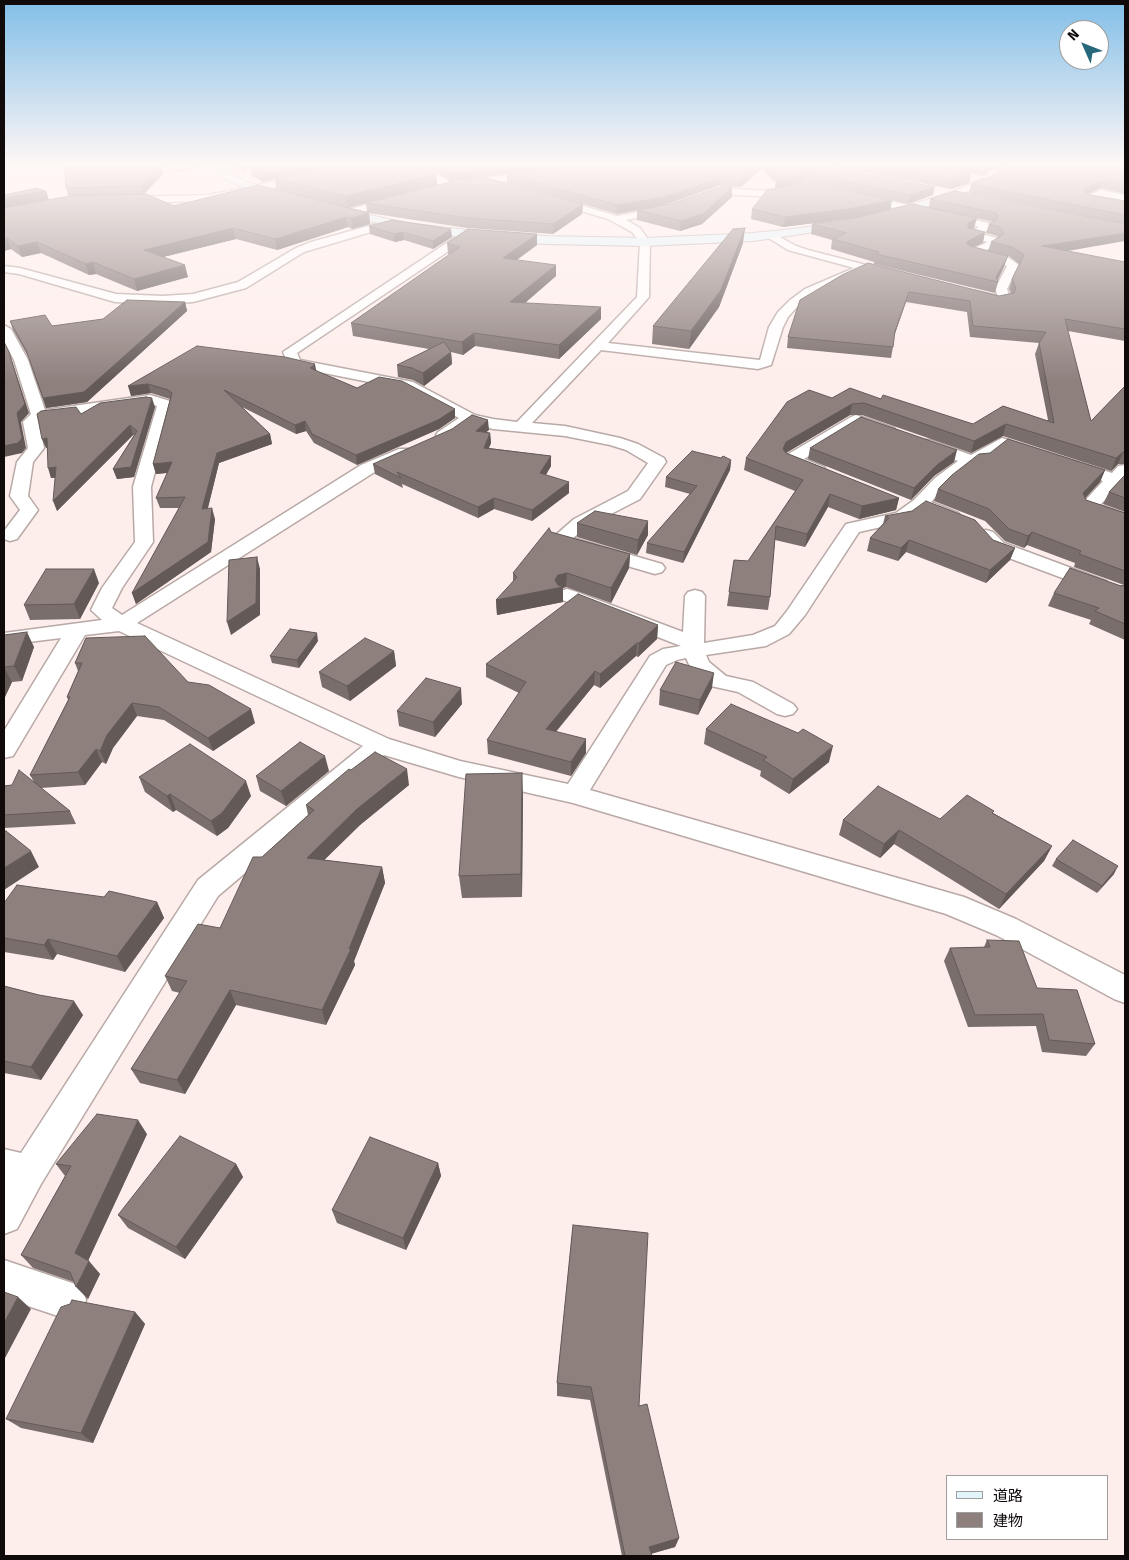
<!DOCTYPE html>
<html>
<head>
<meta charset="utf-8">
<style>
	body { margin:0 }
	#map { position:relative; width:1129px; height:1560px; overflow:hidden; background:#feeeeb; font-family:"Fira Sans","Noto Sans JP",sans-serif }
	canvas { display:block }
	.frame { position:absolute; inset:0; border:5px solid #100b0a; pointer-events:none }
	.legend { position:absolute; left:946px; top:1475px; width:162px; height:65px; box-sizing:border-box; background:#fff; border:1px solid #9f9d9d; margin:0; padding:6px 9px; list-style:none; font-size:15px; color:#100b0a }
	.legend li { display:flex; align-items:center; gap:10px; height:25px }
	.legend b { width:25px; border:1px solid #9f9d9d }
	.north { position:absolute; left:1059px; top:20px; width:50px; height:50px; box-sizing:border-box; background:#fff; border:1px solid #9f9d9d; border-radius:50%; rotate:314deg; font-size:14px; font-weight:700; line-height:20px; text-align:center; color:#100b0a }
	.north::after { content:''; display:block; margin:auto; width:18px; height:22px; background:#28687d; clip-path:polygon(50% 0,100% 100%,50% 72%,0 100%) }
</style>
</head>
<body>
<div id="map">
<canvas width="1129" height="1560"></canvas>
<div class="frame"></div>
<ul class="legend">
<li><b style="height:6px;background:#e2f5fb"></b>道路</li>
<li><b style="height:14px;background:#8e807d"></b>建物</li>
</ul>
<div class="north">N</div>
</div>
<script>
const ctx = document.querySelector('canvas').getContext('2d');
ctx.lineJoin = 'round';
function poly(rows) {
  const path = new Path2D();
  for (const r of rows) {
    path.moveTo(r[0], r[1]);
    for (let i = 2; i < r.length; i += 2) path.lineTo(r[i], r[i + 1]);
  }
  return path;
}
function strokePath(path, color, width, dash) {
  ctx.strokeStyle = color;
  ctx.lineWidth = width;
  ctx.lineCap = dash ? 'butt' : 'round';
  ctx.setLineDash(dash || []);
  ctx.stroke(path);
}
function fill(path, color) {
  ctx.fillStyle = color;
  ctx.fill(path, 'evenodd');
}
const street = poly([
	[152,164,161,164,164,166,200,164,196,167,162,172,152,164],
	[1011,164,1032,165,1028,168,1016,169,995,177,989,183,953,197,950,198,945,195,983,179,989,173,1011,164],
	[402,170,441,176,455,187,450,190,440,186,435,180,399,175,397,173,402,170],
	[540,171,545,174,543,176,461,187,456,184,461,181,540,171],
	[308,175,313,178,311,180,208,201,127,203,122,200,127,197,208,195,308,175],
	[796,184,799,185,799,189,774,197,720,194,670,212,626,220,640,228,650,242,649,297,608,343,760,360,769,327,778,312,790,300,805,289,854,268,788,250,767,237,766,235,767,233,771,232,796,246,808,250,897,273,899,275,897,277,893,279,863,271,861,273,813,295,798,306,788,317,783,327,771,365,758,369,601,350,532,423,565,426,620,438,638,444,664,458,666,462,640,499,586,527,573,538,662,564,665,568,662,572,655,574,648,572,552,544,550,540,574,519,628,491,648,463,626,450,610,445,565,436,493,429,472,423,450,438,438,438,436,435,438,432,459,418,404,389,289,366,283,352,463,232,471,232,472,234,471,236,297,353,300,360,413,382,475,415,493,419,517,422,637,297,640,242,632,232,608,219,547,201,547,197,553,197,617,216,664,207,719,188,773,191,796,184],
	[1101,190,1125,195,1125,201,1102,196,1097,198,1125,202,1125,208,1086,202,1081,199,1101,190],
	[858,194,993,224,994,226,993,228,981,234,997,238,1000,243,983,252,1009,258,1019,265,1007,289,1011,299,1009,302,996,304,971,298,969,295,975,291,998,296,995,289,1007,266,1001,263,968,255,966,253,968,251,988,242,967,237,966,235,979,227,855,199,855,195,858,194],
	[400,196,403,197,403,201,347,216,342,213,343,211,400,196],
	[390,220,395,223,394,225,304,252,246,288,193,302,163,304,115,302,19,274,4,272,4,266,20,268,116,294,163,296,193,294,238,282,296,248,311,242,390,220],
	[4,325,11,329,28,360,45,410,150,395,170,401,173,404,151,487,153,542,122,588,112,608,122,615,361,465,399,449,411,449,413,452,411,455,373,473,137,623,389,739,460,761,568,784,650,656,663,649,681,646,560,599,557,595,560,591,567,589,574,591,683,632,685,596,688,592,695,590,702,592,705,596,704,643,753,635,775,626,787,611,846,524,896,513,914,500,935,478,958,461,918,446,916,443,918,440,930,440,971,455,1002,438,1112,473,1118,466,1125,465,1125,480,1100,505,1125,514,1125,525,1082,511,1079,507,1103,481,1004,449,985,463,975,464,947,486,931,502,958,513,961,517,958,521,952,522,946,521,922,511,908,521,859,532,805,615,789,634,766,646,706,655,709,662,726,676,753,682,793,704,797,709,793,714,785,716,777,714,738,692,711,686,692,671,686,658,677,660,666,665,590,790,964,897,1016,919,1125,975,1125,1003,1114,999,996,935,946,914,573,803,459,777,384,755,218,896,41,1184,17,1229,4,1234,4,1149,21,1153,198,880,363,746,119,631,85,635,13,756,4,758,4,731,61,638,4,645,4,633,102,620,91,610,102,588,135,542,133,487,157,406,149,404,44,419,39,423,44,448,33,462,28,496,38,510,17,539,10,541,4,539,4,531,20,510,10,496,17,462,28,448,23,422,31,414,14,360,4,341,4,325],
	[856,415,894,428,896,431,894,434,888,436,858,426,804,459,824,467,826,471,824,475,812,475,785,464,783,460,785,456,851,417,856,415],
	[986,530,993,532,1004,543,1106,581,1109,585,1106,589,1099,591,1092,589,990,551,977,536,979,532,986,530],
	[4,1260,81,1286,86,1300,81,1314,67,1319,4,1298,4,1260]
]);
const secondary = poly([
	[208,164,219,164,245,181,290,196,291,198,286,201,237,185,224,178,208,164],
	[950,192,955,195,954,197,896,217,802,234,753,241,645,246,545,244,467,238,407,229,332,213,326,210,332,207,407,223,467,230,545,236,645,238,753,233,802,228,890,212,950,192]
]);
const wall = poly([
	[230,164,267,164,251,166,246,170,246,172],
	[274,164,585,164,478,177,573,201,507,183,507,174,595,164,817,164,933,195,908,204,892,200,890,210,929,208,930,199,955,191,1068,251,1125,262,1125,341,1068,331,1091,421,1125,386,1125,464,1118,464,1111,471,1003,436,971,453,862,415,850,415,786,453,899,498,896,510,859,519,828,507,805,547,775,540,770,597,768,610,727,606,734,560,748,561,795,491,744,470,746,458,832,398,881,399,973,424,1048,420,1035,354,1039,343,970,337,967,312,906,302,894,336,893,347,891,358,787,348,788,337,842,275,999,296,1011,293,1009,289,1012,279,1019,264,1009,256,993,252,1004,267,997,280,998,282,995,293,874,264,874,262,831,249,832,240,811,234,812,224,853,218,783,227,751,219,752,209,882,198,804,181,775,189,776,183,761,169,741,187,718,186,664,205,732,197,702,224,680,231,637,220,637,210,617,214,583,204,582,214,553,234,467,228,369,213,370,224,352,229,348,227,277,250,236,239,163,257,188,277,137,291,96,274,89,275,41,253,22,257,11,249,4,251,4,195,46,191,49,200,68,196,66,188,161,166,163,174,144,194,174,206,276,189,275,179,263,182,252,176,250,168],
	[435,173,438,173,450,181,456,180,437,185,436,174],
	[366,203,367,212,348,208],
	[976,218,993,222,989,224,986,233,997,236,998,238,991,242,988,251,973,247,983,243,972,229,974,228],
	[824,164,915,164,971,174,969,183,951,189],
	[920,164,1008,164,988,171,983,176],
	[1075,164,1125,164,1125,166,1125,165],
	[1125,167,1125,194,1101,188,1088,194,1125,201,1125,224,969,193,971,184],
	[369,226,452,237,433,249,404,240,395,242,370,234],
	[447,243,537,245,517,260,556,276,525,303,601,319,559,359,475,346,463,355,451,352,452,364,424,386,413,380,398,377,397,365,429,349,353,336,351,323,450,254,448,254],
	[743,243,719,307,689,349,652,344,653,326],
	[185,302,187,311,87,402,46,408,29,358,13,330,10,321,52,326,103,319],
	[197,346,317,371,357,388,455,418,439,429,357,465,314,443,306,431,296,434,242,407,270,434,272,444,219,463,208,508,215,519,211,552,136,604,132,593,179,508,160,508,156,498,167,473,156,474,153,464,170,399,151,393,131,396],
	[155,407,134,477,117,479,113,469,134,435,133,435,57,511,55,478,51,478,47,448,46,448,81,414],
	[489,430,486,432,490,433,491,443,489,448,551,456,551,466,546,475,569,493,532,521,494,509,478,518,402,484,403,488,375,474,373,464],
	[810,448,954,462,934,476,911,500,808,459],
	[731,460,730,470,683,563,646,553,647,543,690,494,665,487,666,477],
	[1105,470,1100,482,1085,498,1086,500,1125,513,1125,640,1089,624,1091,620,1048,606,1054,593,1124,585,1074,567,1075,563,1027,545,1024,548,1005,541,985,521,934,501,938,489],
	[1125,475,1125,512,1103,504,1109,492],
	[885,516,993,540,1015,548,1010,560,986,583,906,552,898,561,867,551,870,538,883,524],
	[577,523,648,535,637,555,577,537],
	[551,532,630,554,629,568,611,603,566,587,563,588,563,602,497,615,496,600,513,582,513,573],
	[99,583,80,619,30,620,24,605],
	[658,625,657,639,638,657,636,656,600,688,594,685,556,732,586,753,571,776,488,754,487,740,519,693,486,677,486,664],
	[4,635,34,647,22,681,12,682,4,699],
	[86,638,188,682,255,723,213,751,164,720,137,716,113,748,106,764,102,762,85,785,41,788,70,811,76,824,4,828,4,786,34,782,30,775,68,700,67,697,78,671,75,663],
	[318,641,299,668,272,663,270,656],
	[394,651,396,666,350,701,322,687,319,672],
	[712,688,698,715,659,705,660,690],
	[462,704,435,737,399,726,397,711],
	[706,729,798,733,829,762,789,794,760,776,761,771,704,744],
	[351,770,409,785,360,825,324,860,382,867,385,883,354,961,355,965,326,1025,236,1005,185,1094,140,1083,131,1069,180,993,172,991,165,976,220,928,262,857,308,815,306,805],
	[329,771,286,806,260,791,256,776],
	[139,777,251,796,228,828,217,836,176,810,173,812,145,792],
	[523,795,522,897,462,898,459,876],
	[993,813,1052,846,1044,861,999,909,894,844,880,858,839,835,843,820,940,819],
	[1056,859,1114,874,1097,893,1052,866],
	[104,897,157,902,164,918,125,972,57,954,53,960,4,952,4,903],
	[987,940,1095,1044,1086,1056,1042,1052,1036,1026,968,1027,944,961,950,948,984,947],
	[4,986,39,995,83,1015,41,1080,4,1073],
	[147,1134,88,1261,100,1274,88,1299,74,1282,33,1268,21,1255,65,1176,56,1164],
	[438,1163,441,1176,406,1250,337,1223,332,1210],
	[236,1164,243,1177,185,1259,128,1228,118,1215],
	[573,1225,639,1406,679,1538,675,1547,651,1554,652,1556,622,1556,590,1400,557,1396,557,1383],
	[135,1312,145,1324,93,1443,21,1428,6,1419]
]);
const shadedWall = poly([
	[244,164,267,164,251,166,246,170,246,172],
	[311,164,350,164,274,178,275,179,263,182,261,174],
	[521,164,585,164,450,181,449,173],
	[759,164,762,164,761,169,741,187,742,179],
	[990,164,1008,164,988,171,983,176,985,168],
	[161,166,163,174,143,195,141,186],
	[806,173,804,181,775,189,776,180],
	[436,174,437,185,348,208,346,196],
	[971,174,969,183,951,189,953,181],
	[719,178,718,186,664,205,617,214,617,205],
	[1104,180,1101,188,1079,198,1082,190],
	[732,187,732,197,702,224,680,231,681,221],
	[935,187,933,195,908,204,910,195],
	[46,191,49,201,4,209,4,198],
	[892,200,890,210,853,218,783,227,785,217],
	[583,204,582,214,553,234,553,224],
	[369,213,370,224,352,229,351,218],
	[346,217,348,227,277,250,275,239],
	[977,218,974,228,965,233,968,223],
	[233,228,236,239,147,261,144,250],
	[745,228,743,243,719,307,689,349,691,331],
	[451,229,452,237,433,249,433,241],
	[403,232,404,240,395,242,394,234],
	[985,232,983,243,965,251,968,241],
	[1125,233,1125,241,1039,256,1042,246],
	[537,234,537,245,503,269,503,258],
	[7,238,11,249,4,251,4,239],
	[37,242,41,253,22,257,18,246],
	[1008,256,1004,267,997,282,996,277],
	[93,262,96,274,89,275,86,264],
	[185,265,188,277,137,291,134,279],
	[556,265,556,276,511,315,510,302],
	[909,292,906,302,892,342,895,331],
	[185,302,187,311,87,402,46,408,43,398],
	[601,307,601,319,559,359,559,345],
	[474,333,475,346,463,355,462,342],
	[9,352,29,413,21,422,26,448,22,453,4,457,4,446,17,413],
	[451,352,452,364,424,386,423,373],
	[315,364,317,374,310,368],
	[148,384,151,393,131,396,128,386],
	[152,398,155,407,134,477,117,479,113,469,131,467],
	[852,404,850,415,784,454,783,449,786,442],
	[455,409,455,418,439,429,357,465,356,455],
	[488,420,489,430,476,441,476,431],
	[305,421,306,431,296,434,295,425],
	[1006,424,1003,436,971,453,974,441],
	[130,425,133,435,57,511,53,501],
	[490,433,491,443,484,458,484,448],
	[270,434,272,444,219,463,205,519,202,509,217,453],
	[47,438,51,447,46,448,42,439],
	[957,450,954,462,934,476,911,500,914,488,937,465],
	[1123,452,1118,464,1111,471,1116,458],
	[551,456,551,466,540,484,540,473],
	[731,460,730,470,683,563,684,552],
	[172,462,175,472,156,474,153,464],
	[56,467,60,477,51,478,48,468],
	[1105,470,1100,482,1078,506,1083,493],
	[569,482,569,493,532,521,532,510],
	[830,494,828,507,805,547,807,534],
	[494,498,494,509,478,518,478,507],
	[899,498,896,510,859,519,862,506],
	[212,508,215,519,211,552,136,604,132,593],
	[648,521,648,535,637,555,638,540],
	[1032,532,1027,545,1024,548,1028,536],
	[909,540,906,552,898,561,901,548],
	[1015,548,1010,560,986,583,990,570],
	[630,554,629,568,611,603,611,588],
	[257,557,260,569,260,615,231,635,227,622],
	[94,569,99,583,80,619,74,604],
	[567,573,566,587,563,588,563,602,497,615,496,600,555,580,558,575],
	[658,625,657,639,638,657,639,643],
	[27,632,34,647,22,681,14,666],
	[317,633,318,641,299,668,297,660],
	[637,643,636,656,600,688,600,674],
	[394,651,396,666,350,701,347,686],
	[4,667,12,682,4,699],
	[595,671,594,685,546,743,546,729],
	[714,673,712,688,698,715,700,700],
	[461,688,462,704,435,737,433,722],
	[132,703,137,716,113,748,106,764,100,751,107,735],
	[251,709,255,723,213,751,208,738],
	[586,739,586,753,571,776,571,762],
	[833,746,829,762,789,794,793,779],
	[96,749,102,762,85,785,78,772],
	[325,756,329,771,286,806,281,791],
	[407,769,409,785,360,825,311,873,307,858,357,809],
	[522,773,523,795,522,897,521,874],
	[246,781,251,796,228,828,217,836,211,821],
	[170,794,176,810,173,812,167,796],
	[899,830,894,844,880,858,884,844],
	[1052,846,1044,861,999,909,1006,894],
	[31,851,39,867,4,890,4,868],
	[1118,866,1114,874,1097,893,1102,886],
	[382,867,385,883,354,961,355,965,326,1025,322,1010,349,949],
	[157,902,164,918,125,972,117,956],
	[48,939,57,954,53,960,44,945],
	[230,990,236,1005,185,1094,177,1080],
	[74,1001,83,1015,41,1080,31,1067],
	[138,1120,147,1134,86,1265,75,1253],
	[438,1163,441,1176,406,1250,403,1238],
	[236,1164,243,1177,185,1259,176,1247],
	[89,1261,100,1274,88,1299,76,1287],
	[18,1297,31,1309,4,1360,4,1323],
	[135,1312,145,1324,93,1443,81,1433],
	[679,1538,675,1547,646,1555,649,1547]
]);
const building = poly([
	[64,164,158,164,161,166,141,186,66,188,64,164],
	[274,164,311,164,261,174,250,168,274,164],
	[345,164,379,164,433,171,436,174,346,196,274,178,345,164],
	[428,164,521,164,449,173,438,165,428,164],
	[594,164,759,164,742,179,719,178,664,197,617,205,507,174,594,164],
	[765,164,817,164,935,187,910,195,806,173,776,180,779,176,765,164],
	[865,164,915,164,971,174,953,181,865,164],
	[964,164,990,164,985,168,964,164],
	[1015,164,1044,164,1125,167,1125,184,1104,180,1082,190,1089,195,1125,201,1125,215,971,184,992,176,998,170,1015,164],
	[483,177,583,204,553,224,467,218,366,203,458,180,483,177],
	[805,182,892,200,854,208,785,217,752,209,768,189,776,189,805,182],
	[258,185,369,213,351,218,346,217,275,239,233,228,144,250,185,265,134,279,93,262,86,264,37,242,18,246,7,238,4,239,4,208,70,196,146,194,174,206,258,185],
	[721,187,732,187,703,214,681,221,637,210,671,204,721,187],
	[37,188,46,191,4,198,4,195,37,188],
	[955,191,1125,224,1125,233,1042,246,1125,262,1125,329,1065,319,1091,421,1125,386,1125,452,1123,452,1116,458,1006,424,974,441,864,403,852,404,786,442,783,449,786,453,899,498,862,506,830,494,807,534,776,526,770,597,729,592,734,560,748,561,803,480,746,458,787,402,809,390,832,398,850,388,881,399,883,395,973,424,1003,406,1054,423,1039,343,1046,332,973,326,970,301,909,292,895,331,893,347,788,337,800,300,842,275,868,263,999,296,1014,293,1016,288,1012,279,1024,255,1012,247,991,242,1004,234,1000,227,989,224,997,220,998,216,996,213,930,199,955,191],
	[912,204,977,218,968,223,968,228,985,232,968,241,967,244,970,246,1008,256,996,277,998,282,876,254,879,252,833,239,846,233,812,224,855,218,912,204],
	[392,220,451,229,433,241,403,232,394,234,369,226,392,220],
	[745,228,721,290,691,331,653,326,733,229,745,228],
	[468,229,537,234,503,258,556,265,510,302,601,307,559,345,474,333,462,342,351,323,460,247,447,243,468,229],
	[127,300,185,302,84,392,43,398,26,350,10,321,45,315,52,326,103,319,127,300],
	[4,342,9,352,25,404,17,413,22,438,18,443,4,446,4,342],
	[444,342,451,352,423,373,412,368,397,365,444,342],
	[197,346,285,357,315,364,310,368,357,388,379,377,402,381,455,409,438,420,356,455,312,434,305,421,295,425,224,390,270,434,217,453,202,509,212,508,208,542,132,593,185,497,156,498,172,462,153,464,172,393,168,390,148,384,128,386,197,346],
	[146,397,152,398,131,467,113,469,137,431,130,425,53,501,56,467,48,468,47,438,42,439,37,414,41,411,76,407,81,414,100,403,146,397],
	[472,415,488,420,476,431,490,433,484,448,551,456,540,473,569,482,532,510,494,498,478,507,397,472,401,478,373,464,452,429,472,415],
	[861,417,957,450,937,465,914,488,810,448,861,417],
	[1008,439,1105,470,1083,493,1086,500,1125,513,1125,571,1079,554,1081,551,1032,532,1028,536,1009,529,989,509,938,489,952,475,979,454,990,453,1008,439],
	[692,451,721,458,723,456,731,460,684,552,647,543,697,486,666,477,692,451],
	[1125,475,1125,498,1109,492,1125,475],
	[926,501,975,520,993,540,1015,548,990,570,909,540,901,548,870,538,889,518,885,516,912,511,926,501],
	[595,511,648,521,638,540,577,523,595,511],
	[549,528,551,532,630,554,611,588,567,573,558,575,555,580,558,585,563,587,496,600,517,577,513,573,549,528],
	[257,557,256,603,227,622,229,560,257,557],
	[1070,568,1121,586,1125,585,1125,624,1095,611,1099,608,1054,593,1070,568],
	[46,569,94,569,74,604,24,605,46,569],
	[578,594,658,625,639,643,637,643,600,674,595,671,546,729,586,739,571,762,487,740,526,682,486,664,578,594],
	[290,629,317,633,297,660,270,656,290,629],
	[27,632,14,666,4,667,4,668,4,635,27,632],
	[145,636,188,682,209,685,251,709,208,738,159,707,132,703,107,735,100,751,96,749,78,772,30,775,70,697,67,697,82,663,75,663,86,638,145,636],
	[365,638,394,651,347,686,319,672,365,638],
	[676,662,714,673,700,700,660,690,676,662],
	[426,678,461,688,433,722,397,711,426,678],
	[731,704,798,733,803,729,833,746,793,779,763,760,767,757,706,729,731,704],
	[300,742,325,756,281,791,256,776,300,742],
	[190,744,246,781,222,813,211,821,170,794,167,796,139,777,190,744],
	[375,752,407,769,357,809,307,858,382,867,349,949,351,949,322,1010,230,990,177,1080,131,1069,187,981,165,976,198,924,220,928,253,857,262,857,314,810,306,805,349,769,351,770,375,752],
	[19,770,70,811,4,815,4,786,12,785,19,770],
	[522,773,521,874,459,876,466,774,522,773],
	[878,786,940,819,967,795,994,811,992,813,1052,846,1006,894,899,830,884,844,843,820,878,786],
	[6,831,31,851,4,868,4,832,6,831],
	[1073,840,1118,866,1102,886,1056,859,1073,840],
	[17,885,104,897,109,891,157,902,117,956,48,939,44,945,4,938,4,903,17,885],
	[987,940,1019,941,1037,988,1077,990,1095,1044,1049,1040,1043,1014,975,1015,950,948,990,947,987,940],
	[4,986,39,995,74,1001,31,1067,4,1061,4,986],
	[97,1114,138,1120,75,1253,89,1261,76,1287,70,1272,21,1255,71,1166,56,1164,97,1114],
	[180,1136,236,1164,176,1247,118,1215,180,1136],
	[370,1137,438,1163,403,1238,332,1210,370,1137],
	[573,1225,648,1233,639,1406,647,1404,679,1538,649,1547,652,1556,625,1556,591,1387,557,1383,573,1225],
	[4,1292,18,1297,4,1323,4,1292],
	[72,1300,135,1312,81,1433,6,1419,61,1307,70,1304,72,1300]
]);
strokePath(street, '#b8a9a6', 3);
strokePath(secondary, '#b8a9a6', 2);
fill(street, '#fff');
fill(secondary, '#e2f5fb');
fill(wall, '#7a6e6c');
fill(shadedWall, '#635a58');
fill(building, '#8e807d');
strokePath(building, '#635a58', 1);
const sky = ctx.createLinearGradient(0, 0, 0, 382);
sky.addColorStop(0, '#81bee7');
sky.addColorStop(0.43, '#fff7f6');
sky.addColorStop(1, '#fff7f600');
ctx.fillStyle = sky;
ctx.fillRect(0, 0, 1129, 382);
</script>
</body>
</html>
